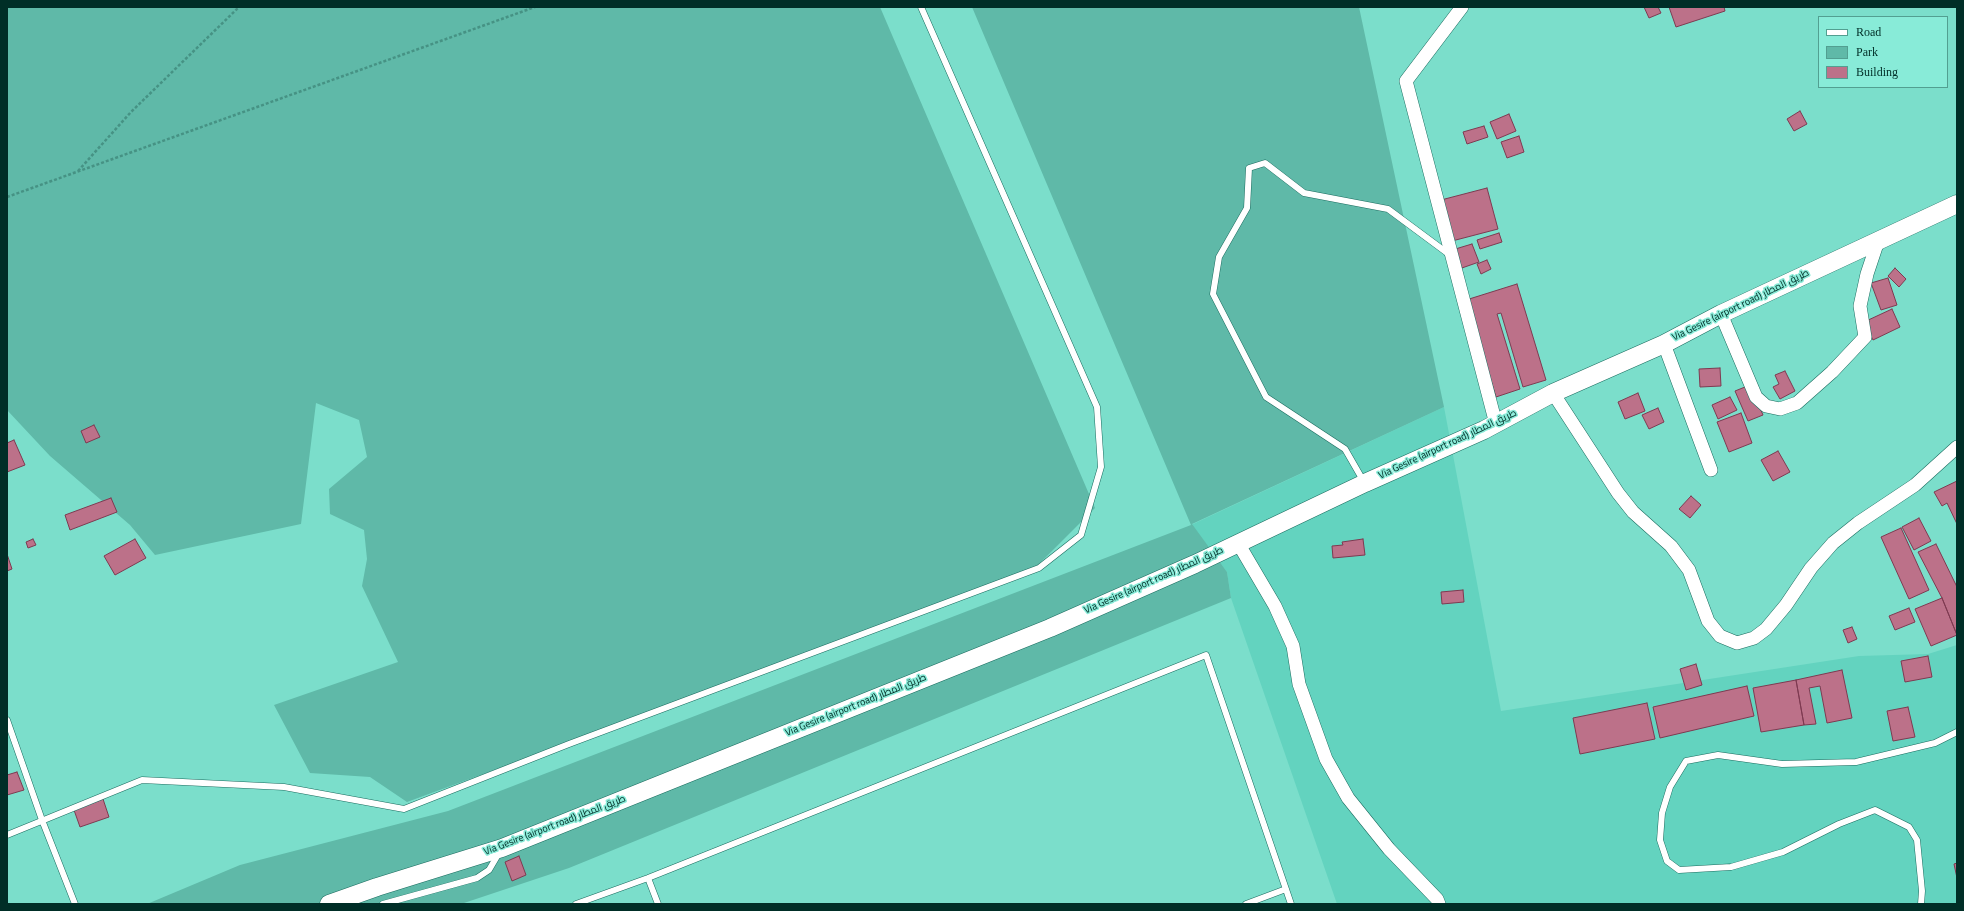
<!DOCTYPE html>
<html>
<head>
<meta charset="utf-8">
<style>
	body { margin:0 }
	#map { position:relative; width:1964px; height:911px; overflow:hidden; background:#7bdecb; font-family:Georgia,serif }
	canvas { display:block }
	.frame { position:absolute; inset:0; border:8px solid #002e27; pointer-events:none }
	.legend { position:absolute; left:1818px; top:16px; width:130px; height:72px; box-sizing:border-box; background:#88ebd8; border:1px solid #529f91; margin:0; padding:5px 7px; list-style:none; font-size:12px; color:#002e27 }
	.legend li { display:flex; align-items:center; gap:8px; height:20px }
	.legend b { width:20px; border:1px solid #529f91 }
</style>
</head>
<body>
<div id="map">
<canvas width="1964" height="911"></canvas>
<div class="frame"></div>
<ul class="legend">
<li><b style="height:5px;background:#fff"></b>Road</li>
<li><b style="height:11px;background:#5fb9a8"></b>Park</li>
<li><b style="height:11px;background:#bc7189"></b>Building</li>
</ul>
</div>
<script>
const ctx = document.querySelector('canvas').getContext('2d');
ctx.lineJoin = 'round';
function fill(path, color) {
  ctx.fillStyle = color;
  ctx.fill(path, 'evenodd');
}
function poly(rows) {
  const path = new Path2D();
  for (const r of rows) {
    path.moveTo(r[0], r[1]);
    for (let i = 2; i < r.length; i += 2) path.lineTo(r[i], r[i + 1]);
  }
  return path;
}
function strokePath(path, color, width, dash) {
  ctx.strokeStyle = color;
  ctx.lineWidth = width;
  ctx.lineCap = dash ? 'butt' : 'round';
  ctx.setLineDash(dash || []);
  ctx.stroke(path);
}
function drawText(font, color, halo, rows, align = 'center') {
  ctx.font = font + ' Georgia,Cairo,serif';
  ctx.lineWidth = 3;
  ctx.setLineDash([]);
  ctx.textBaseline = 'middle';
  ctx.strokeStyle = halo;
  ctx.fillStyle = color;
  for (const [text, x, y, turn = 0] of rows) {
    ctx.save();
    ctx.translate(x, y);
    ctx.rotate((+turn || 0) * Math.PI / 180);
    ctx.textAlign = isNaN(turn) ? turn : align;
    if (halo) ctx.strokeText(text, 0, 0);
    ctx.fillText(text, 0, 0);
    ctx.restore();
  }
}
const built = poly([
	[1444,407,1501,711,1859,656,1928,654,1957,645,1957,904,1337,904,1231,598,1227,572,1191,525]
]);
const green = poly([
	[7,7,880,7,1095,508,1029,574,407,802,370,777,310,773,274,705,398,662,362,586,367,559,364,530,330,514,329,489,367,457,359,420,316,403,301,524,155,555,130,525,50,456,7,410],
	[972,7,1359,7,1444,407,1192,524,1227,572,1231,598,569,868,461,904,147,904,240,865,448,811,1191,525]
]);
const building = poly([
	[1644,7,1658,7,1661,13,1649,18,1644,7],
	[1669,7,1724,7,1725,11,1676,27,1669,7],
	[1800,111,1807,124,1794,131,1787,119,1800,111],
	[1509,114,1516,131,1497,139,1490,122,1509,114],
	[1484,126,1488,137,1467,144,1463,132,1484,126],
	[1519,136,1524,152,1507,158,1501,142,1519,136],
	[1487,188,1498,229,1452,241,1441,200,1487,188],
	[1499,233,1502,242,1480,249,1477,240,1499,233],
	[1472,244,1479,262,1459,269,1452,250,1472,244],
	[1487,260,1491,269,1481,274,1477,264,1487,260],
	[1895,268,1906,279,1899,287,1888,276,1895,268],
	[1888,278,1897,305,1881,310,1871,283,1888,278],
	[1517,284,1546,380,1523,387,1501,313,1497,314,1520,389,1496,397,1466,300,1517,284],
	[1892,309,1900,327,1873,340,1864,322,1892,309],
	[1720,368,1721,386,1700,387,1699,369,1720,368],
	[1785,371,1795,391,1780,399,1773,387,1779,384,1775,375,1785,371],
	[1750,385,1763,415,1748,421,1735,391,1750,385],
	[1638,393,1645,411,1625,419,1618,402,1638,393],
	[1730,397,1737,410,1718,419,1712,405,1730,397],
	[1658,408,1664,422,1649,429,1642,415,1658,408],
	[1741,413,1752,443,1729,452,1717,422,1741,413],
	[94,425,100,437,86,443,81,431,94,425],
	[14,440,25,465,7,472,7,443,14,440],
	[1778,451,1790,472,1773,481,1761,460,1778,451],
	[1957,481,1957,524,1947,503,1942,506,1934,492,1957,481],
	[1691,496,1701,505,1690,518,1679,509,1691,496],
	[111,498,117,512,70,530,65,515,111,498],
	[1919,518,1931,541,1914,550,1902,527,1919,518],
	[1901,528,1929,590,1909,599,1881,537,1901,528],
	[33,539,36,545,28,548,26,542,33,539],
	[135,539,146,558,115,575,104,556,135,539],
	[1363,539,1365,555,1333,558,1332,546,1343,545,1342,542,1363,539],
	[1936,544,1957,587,1957,635,1942,598,1918,552,1936,544],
	[7,554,12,569,7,571,7,554],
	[1463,590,1464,602,1442,604,1441,592,1463,590],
	[1942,598,1957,635,1931,646,1915,609,1942,598],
	[1909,608,1915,622,1895,630,1889,616,1909,608],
	[1852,627,1857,639,1848,643,1843,630,1852,627],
	[1928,656,1932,677,1905,682,1901,661,1928,656],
	[1696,664,1702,685,1686,690,1680,669,1696,664],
	[1842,670,1852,718,1827,723,1820,686,1809,688,1816,724,1804,725,1796,680,1842,670],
	[1796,680,1804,725,1761,732,1753,688,1796,680],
	[1747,686,1754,716,1660,738,1653,707,1747,686],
	[1647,703,1655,739,1580,754,1573,718,1647,703],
	[1908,707,1915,737,1893,741,1887,711,1908,707],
	[17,772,24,790,7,795,7,775,17,772],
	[103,799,109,817,80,827,74,810,103,799],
	[519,856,526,875,512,881,505,862,519,856],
	[1957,863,1957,878,1954,864,1957,863]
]);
const path = poly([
	[78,171,131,112,239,7],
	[7,197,535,7]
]);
const lane = poly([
	[1364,482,1345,449,1266,397,1213,294,1219,257,1247,208,1249,168,1265,163,1304,193,1388,209,1450,255],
	[7,720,42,820,75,904],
	[7,835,142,780,284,787,404,809,569,744,1039,568,1081,535,1101,467,1097,407,921,7],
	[648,878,658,904],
	[383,904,477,878,489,870,499,853],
	[576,904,648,878,1206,655,1291,904],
	[1246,904,1286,889],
	[1921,904,1922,891,1917,840,1909,827,1875,810,1839,824,1783,852,1731,867,1679,870,1667,861,1660,840,1662,813,1670,787,1686,761,1718,755,1782,764,1856,762,1935,743,1957,732]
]);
const street = poly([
	[1462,7,1406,81,1496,424],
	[1721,314,1756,397,1766,406,1780,409,1797,403,1832,372,1865,337,1860,306,1867,274,1878,241],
	[1664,344,1711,470],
	[1553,393,1618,493,1633,512,1671,546,1689,570,1708,621,1720,636,1737,643,1754,638,1766,629,1786,605,1811,568,1833,543,1858,523,1915,485,1957,447],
	[1238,543,1275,606,1293,646,1299,684,1326,759,1348,798,1389,849,1437,899,1439,904]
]);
const secondary = poly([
	[329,904,377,887,502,848,1050,628,1195,564,1365,483,1484,430,1553,393,1664,344,1721,314,1957,204]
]);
const streetNames = [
	["Via Gesire (airport road) طريق المطار",1741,306,-26],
	["Via Gesire (airport road) طريق المطار",1448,445,-25],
	["Via Gesire (airport road) طريق المطار",1154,581,-24],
	["Via Gesire (airport road) طريق المطار",856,706,-22],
	["Via Gesire (airport road) طريق المطار",555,826,-21]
];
fill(built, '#63d3bf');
fill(green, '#5fb9a8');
fill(building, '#bc7189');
strokePath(building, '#7e3a51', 1);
strokePath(lane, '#1a6c5f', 7);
strokePath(street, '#1a6c5f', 14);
strokePath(secondary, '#1a6c5f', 19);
strokePath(path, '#469284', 2.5, [3, 2]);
strokePath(lane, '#fff', 6);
strokePath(street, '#fff', 13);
strokePath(secondary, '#fff', 18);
drawText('10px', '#002e27', '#88ebd8', streetNames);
</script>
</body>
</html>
